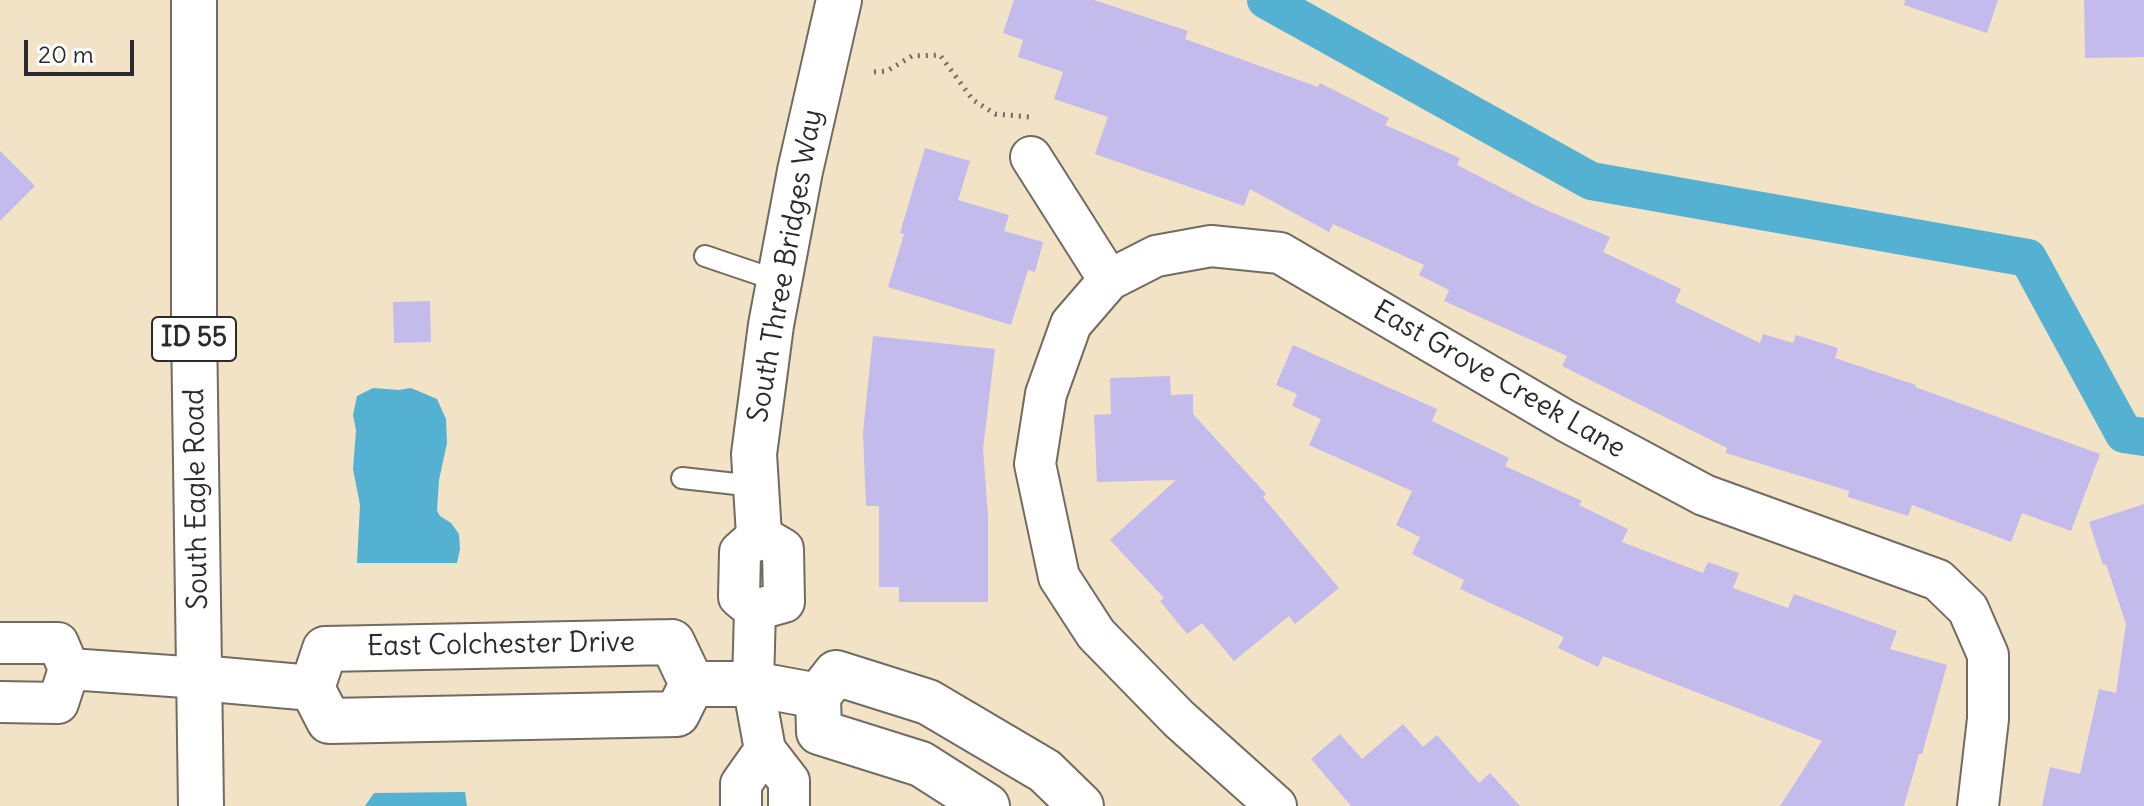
<!DOCTYPE html>
<html>
<head>
<meta charset="utf-8">
<style>
	body { margin:0 }
	#map { position:relative; width:2144px; height:806px; overflow:hidden; background:#f2e2c6; font-family:Delius,sans-serif }
	canvas { display:block }
	.scale { position:absolute; left:24px; top:40px; width:110px; height:36px; box-sizing:border-box; border:4px solid #2b2b2b; border-top:0; padding-left:10px; font-size:24px; line-height:28px; white-space:nowrap; color:#2b2b2b; -webkit-text-stroke:6px #fff; paint-order:stroke }
</style>
</head>
<body>
<div id="map">
<canvas width="2144" height="806"></canvas>
<div class="scale">20 m</div>
</div>
<script>
const ctx = document.querySelector('canvas').getContext('2d');
ctx.lineJoin = 'round';
function fill(path, color) {
  ctx.fillStyle = color;
  ctx.fill(path, 'evenodd');
}
function poly(rows) {
  const path = new Path2D();
  for (const r of rows) {
    path.moveTo(r[0], r[1]);
    for (let i = 2; i < r.length; i += 2) path.lineTo(r[i], r[i + 1]);
  }
  return path;
}
function strokePath(path, color, width, dash) {
  ctx.strokeStyle = color;
  ctx.lineWidth = width;
  ctx.lineCap = dash ? 'butt' : 'round';
  ctx.setLineDash(dash || []);
  ctx.stroke(path);
}
function drawText(font, color, halo, rows, align = 'center') {
  ctx.font = font + ' Delius,sans-serif';
  ctx.lineWidth = 8;
  ctx.setLineDash([]);
  ctx.textBaseline = 'middle';
  ctx.strokeStyle = halo;
  ctx.fillStyle = color;
  for (const [text, x, y, turn = 0] of rows) {
    ctx.save();
    ctx.translate(x, y);
    ctx.rotate((+turn || 0) * Math.PI / 180);
    ctx.textAlign = isNaN(turn) ? turn : align;
    if (halo) ctx.strokeText(text, 0, 0);
    ctx.fillText(text, 0, 0);
    ctx.restore();
  }
}
const water = poly([
	[373,388,399,390,411,388,437,399,446,419,447,443,439,480,437,511,440,516,451,523,459,534,460,549,457,563,357,563,360,505,353,469,356,430,353,415,357,396],
	[465,792,467,806,365,806,374,793]
]);
const canal = poly([
	[1266,0,1591,181,2028,258,2124,434,2144,437]
]);
const building = poly([
	[1014,0,1094,0,1188,31,1185,39,1318,87,1320,83,1389,118,1385,125,1460,158,1457,165,1535,205,1610,237,1603,252,1681,289,1675,302,1760,343,1763,334,1793,343,1796,335,1838,348,1835,358,1916,385,1915,387,2100,454,2071,531,2022,513,2011,542,1912,505,1908,516,1848,497,1849,491,1726,453,1727,448,1562,366,1567,356,1444,301,1449,290,1419,275,1424,265,1333,224,1329,232,1250,189,1244,206,1095,154,1108,117,1054,99,1063,72,1018,57,1023,40,1003,33],
	[1905,0,1998,0,1987,33,1904,5],
	[2084,0,2144,0,2144,57,2085,58],
	[925,148,970,161,958,200,1009,215,1004,231,1043,242,1035,272,1028,270,1011,325,888,287,904,234,900,233],
	[0,151,35,186,0,221],
	[430,301,431,342,394,343,393,302],
	[873,336,995,349,983,449,988,515,988,602,899,602,899,587,879,587,879,506,866,506,863,432],
	[1293,345,1437,409,1432,421,1509,458,1505,466,1582,501,1579,505,1628,529,1622,542,1703,573,1708,562,1739,573,1733,588,1788,608,1794,594,1897,631,1890,649,1947,665,1922,754,1919,754,1904,806,1780,806,1822,741,1603,656,1598,667,1558,648,1564,637,1460,589,1464,580,1412,554,1420,537,1396,525,1412,491,1309,445,1321,419,1292,406,1297,394,1276,385],
	[1170,376,1171,395,1193,394,1193,414,1266,494,1263,497,1339,588,1295,624,1289,616,1234,661,1202,623,1187,634,1160,601,1164,598,1110,540,1176,480,1097,482,1094,415,1111,414,1110,378],
	[2144,504,2144,806,2042,806,2050,767,2080,774,2099,689,2116,693,2126,624,2106,564,2103,565,2089,522],
	[1403,724,1423,747,1437,735,1479,783,1490,773,1520,806,1351,806,1311,759,1340,734,1362,759]
]);
const path = poly([
	[874,72,887,71,912,56,940,55,973,100,995,114,1030,117]
]);
const service = poly([
	[705,256,779,281],
	[682,478,754,486]
]);
const minor = poly([
	[1031,157,1109,280],
	[759,535,783,549,784,602,755,610,739,597,740,552,759,535],
	[755,610,753,684,765,750,789,781,789,806],
	[0,643,58,643,69,669,58,703,0,702],
	[69,669,200,678],
	[741,806,741,784,765,750],
	[1276,806,1179,719,1096,634,1059,577,1035,464,1046,394,1071,324,1109,280,1156,256,1211,246,1280,253,1566,421,1704,495,1938,580,1968,609,1988,655,1988,719,1978,806]
]);
const tertiary = poly([
	[759,535,754,454,771,325,800,171,839,0],
	[672,642,692,684,677,714,329,721,312,688,325,649,672,642],
	[200,678,312,688],
	[692,684,753,684,818,696],
	[987,806,921,764,819,732,818,696,836,673,928,702,1045,771,1081,806]
]);
const trunk = poly([
	[194,0,194,326,201,806]
]);
const shields = [
	[194,339,84]
];
const shieldNames = [
	["ID 55",194,339]
];
const streetNames = [
	["South Three Bridges Way",786,266,-80],
	["East Grove Creek Lane",1499,380,30],
	["South Eagle Road",197,499,-91],
	["East Colchester Drive",501,645,-1]
];
fill(water, '#54b1d2');
strokePath(canal, '#54b1d2', 38);
fill(building, '#c4bbed');
strokePath(service, '#716b61', 24);
strokePath(minor, '#716b61', 44);
strokePath(tertiary, '#716b61', 48);
strokePath(trunk, '#716b61', 48);
strokePath(path, '#716b61', 5, [2, 6]);
strokePath(service, '#fff', 20);
strokePath(minor, '#fff', 40);
strokePath(tertiary, '#fff', 44);
strokePath(trunk, '#fff', 44);
for (const [x, y, w] of shields) {
  const box = new Path2D();
  box.roundRect(x - w / 2, y - 22, w, 44, 6);
  ctx.fillStyle = '#fff';
  ctx.fill(box);
  strokePath(box, '#2b2b2b', 2);
}
drawText('bold 26px', '#2b2b2b', null, shieldNames);
drawText('28px', '#2b2b2b', '#fff', streetNames);
</script>
</body>
</html>
